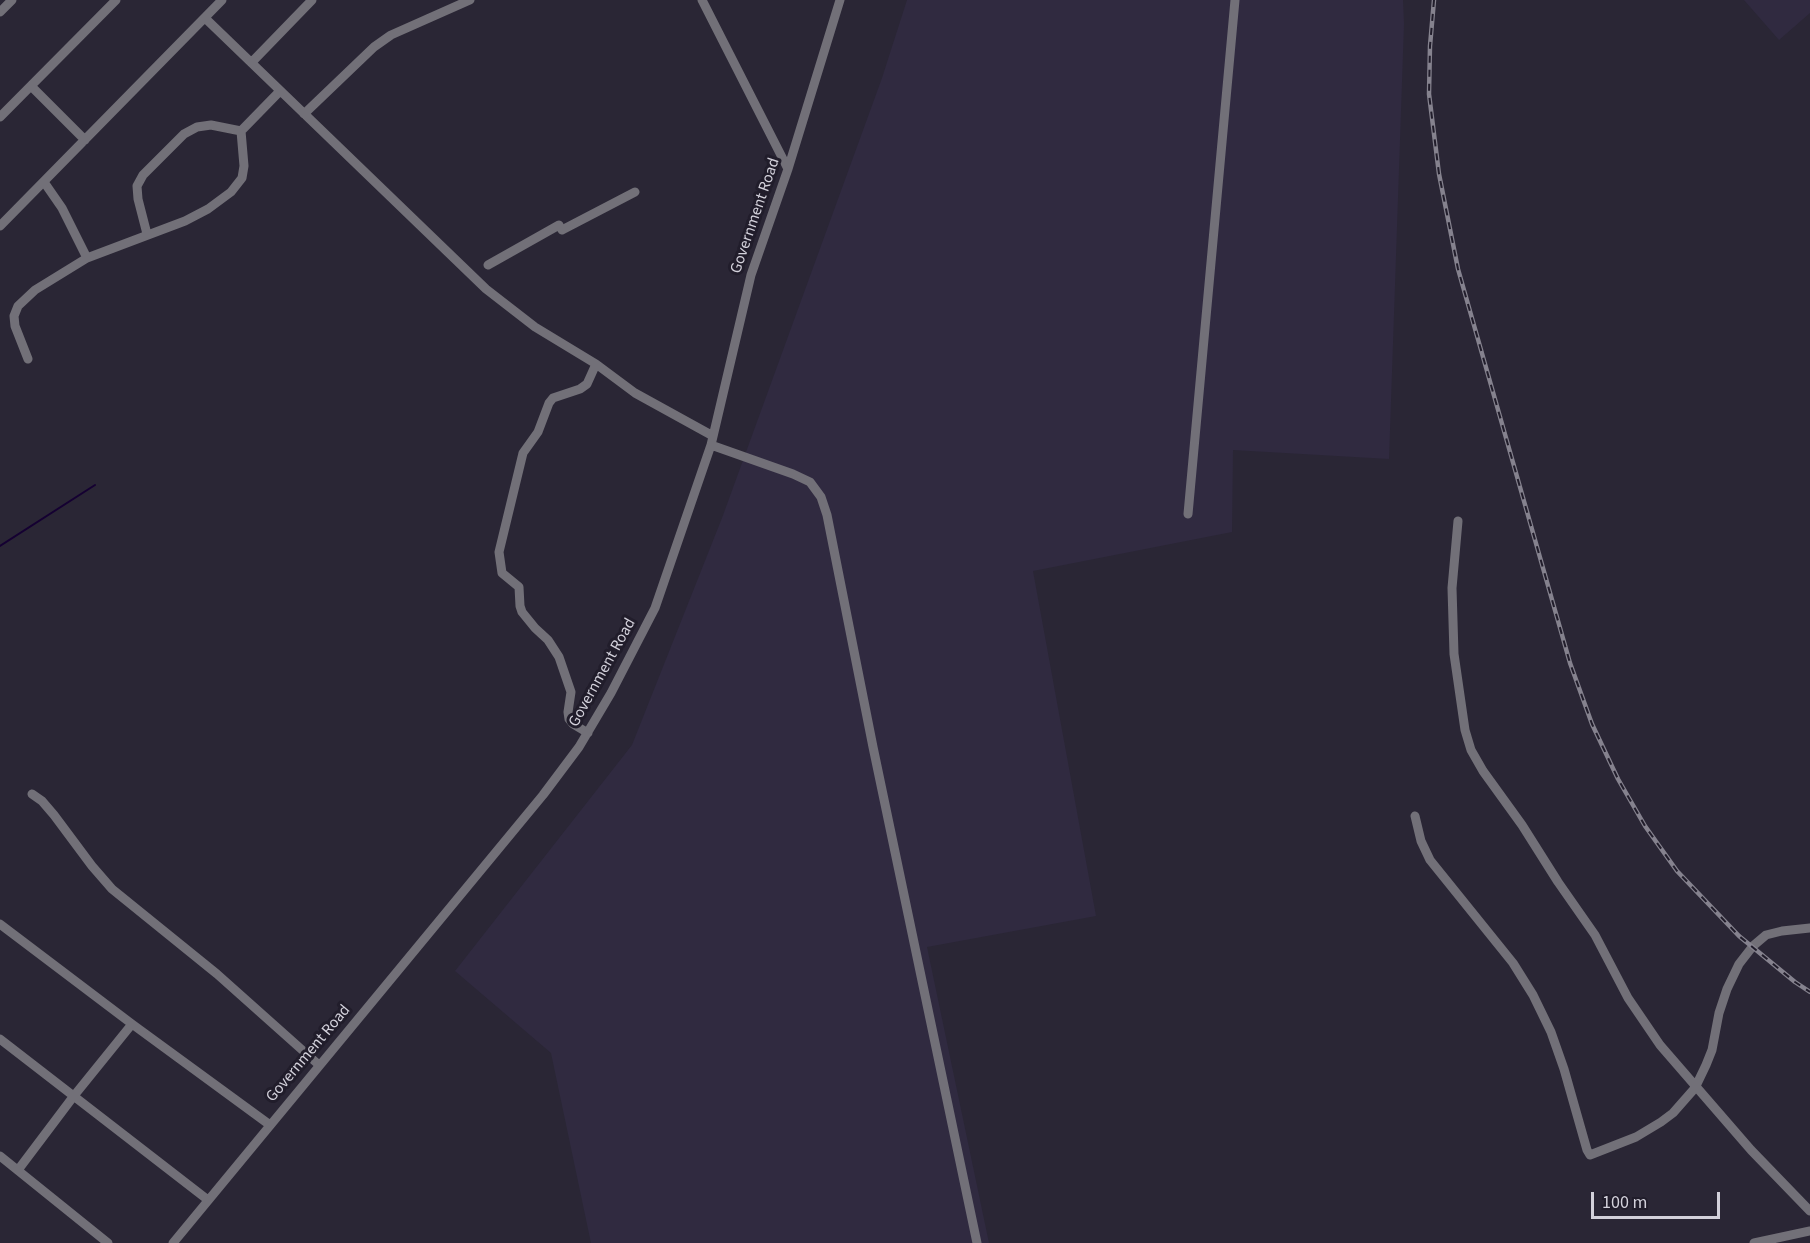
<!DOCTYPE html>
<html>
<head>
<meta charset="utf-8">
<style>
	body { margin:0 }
	#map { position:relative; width:1810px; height:1243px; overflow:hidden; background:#2a2635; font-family:"Source Sans 3",sans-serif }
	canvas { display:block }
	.scale { position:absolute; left:1591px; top:1192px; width:129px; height:27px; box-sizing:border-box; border:3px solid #d3d1db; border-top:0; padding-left:8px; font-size:18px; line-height:21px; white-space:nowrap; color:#d3d1db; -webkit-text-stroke:4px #211d2b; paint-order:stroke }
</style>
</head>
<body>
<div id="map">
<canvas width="1810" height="1243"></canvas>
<div class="scale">100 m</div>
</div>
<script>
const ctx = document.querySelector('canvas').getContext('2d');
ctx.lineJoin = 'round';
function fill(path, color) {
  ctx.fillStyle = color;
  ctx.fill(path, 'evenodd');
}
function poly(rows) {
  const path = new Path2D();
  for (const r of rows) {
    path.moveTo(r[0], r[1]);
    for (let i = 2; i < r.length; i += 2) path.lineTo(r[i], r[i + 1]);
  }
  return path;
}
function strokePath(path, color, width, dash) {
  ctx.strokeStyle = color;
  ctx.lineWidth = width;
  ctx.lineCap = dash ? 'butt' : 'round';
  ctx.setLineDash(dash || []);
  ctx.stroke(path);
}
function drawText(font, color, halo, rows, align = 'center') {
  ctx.font = font + ' "Source Sans 3",sans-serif';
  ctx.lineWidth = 6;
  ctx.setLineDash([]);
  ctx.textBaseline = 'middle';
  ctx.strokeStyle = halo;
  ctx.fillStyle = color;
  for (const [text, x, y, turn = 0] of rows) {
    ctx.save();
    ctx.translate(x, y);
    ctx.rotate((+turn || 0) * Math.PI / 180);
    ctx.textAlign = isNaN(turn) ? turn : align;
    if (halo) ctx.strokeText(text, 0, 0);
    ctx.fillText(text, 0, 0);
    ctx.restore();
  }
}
const built = poly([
	[907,0,1403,0,1404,24,1389,459,1233,450,1232,532,1033,571,1096,916,927,947,989,1243,591,1243,551,1053,455,971,632,745,722,518,882,78],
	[1744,0,1810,0,1810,13,1779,40]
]);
const stream = poly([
	[0,546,95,485]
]);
const minor = poly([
	[702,0,788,169],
	[0,12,12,0],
	[205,18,486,289,535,327,596,364,635,393,713,436],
	[252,62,312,0],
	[31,86,85,140],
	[304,114,374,47,391,35,470,0],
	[0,117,116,0],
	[44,182,62,208,87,258],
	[0,226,222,0],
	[562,230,635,192],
	[147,234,138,199,137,186,143,175,184,134,197,127,211,125,241,131],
	[488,265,559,225],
	[28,359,15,326,14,316,18,306,35,290,87,258,185,221,208,209,231,192,242,178,244,166,241,131,280,91],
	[711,445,793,474,810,482,821,497,827,515,873,747,977,1243],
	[1188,514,1235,0],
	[1458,521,1452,588,1454,654,1465,730,1471,750,1483,771,1522,825,1558,882,1595,935,1628,998,1660,1045,1751,1150,1810,1211],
	[588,733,573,724,569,719,568,712,571,692,559,657,548,640,535,628,522,612,520,606,519,587,502,573,499,552,523,453,538,432,549,403,553,398,580,389,587,384,596,364],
	[32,794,42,801,54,815,92,866,112,889,217,974,319,1065],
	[1415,816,1421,841,1430,860,1513,963,1533,995,1551,1032,1564,1069,1587,1150,1590,1155,1636,1137,1661,1122,1673,1113,1695,1088,1706,1065,1712,1050,1719,1013,1727,989,1739,964,1753,946,1766,935,1782,931,1810,928],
	[0,924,132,1024,270,1125],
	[0,1039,208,1200],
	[0,1156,108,1243],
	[18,1170,73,1097,132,1024],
	[173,1243,543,795,579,747,611,693,655,608,711,445,751,275,788,169,840,0],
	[1754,1243,1810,1231]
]);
const rail = poly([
	[1434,0,1430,46,1429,94,1439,174,1458,269,1570,663,1592,724,1618,779,1645,826,1677,871,1739,936,1795,982,1810,992]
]);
const streetNames = [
	["Government Road",756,216,-71],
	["Government Road",603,673,-61],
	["Government Road",309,1054,-50]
];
fill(built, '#302a40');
strokePath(stream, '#150032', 2);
strokePath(minor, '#727078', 9);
strokePath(rail, '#85828e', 4.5);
strokePath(rail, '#211d2b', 2, [7]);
drawText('16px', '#d3d1db', '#211d2b', streetNames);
</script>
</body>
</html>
